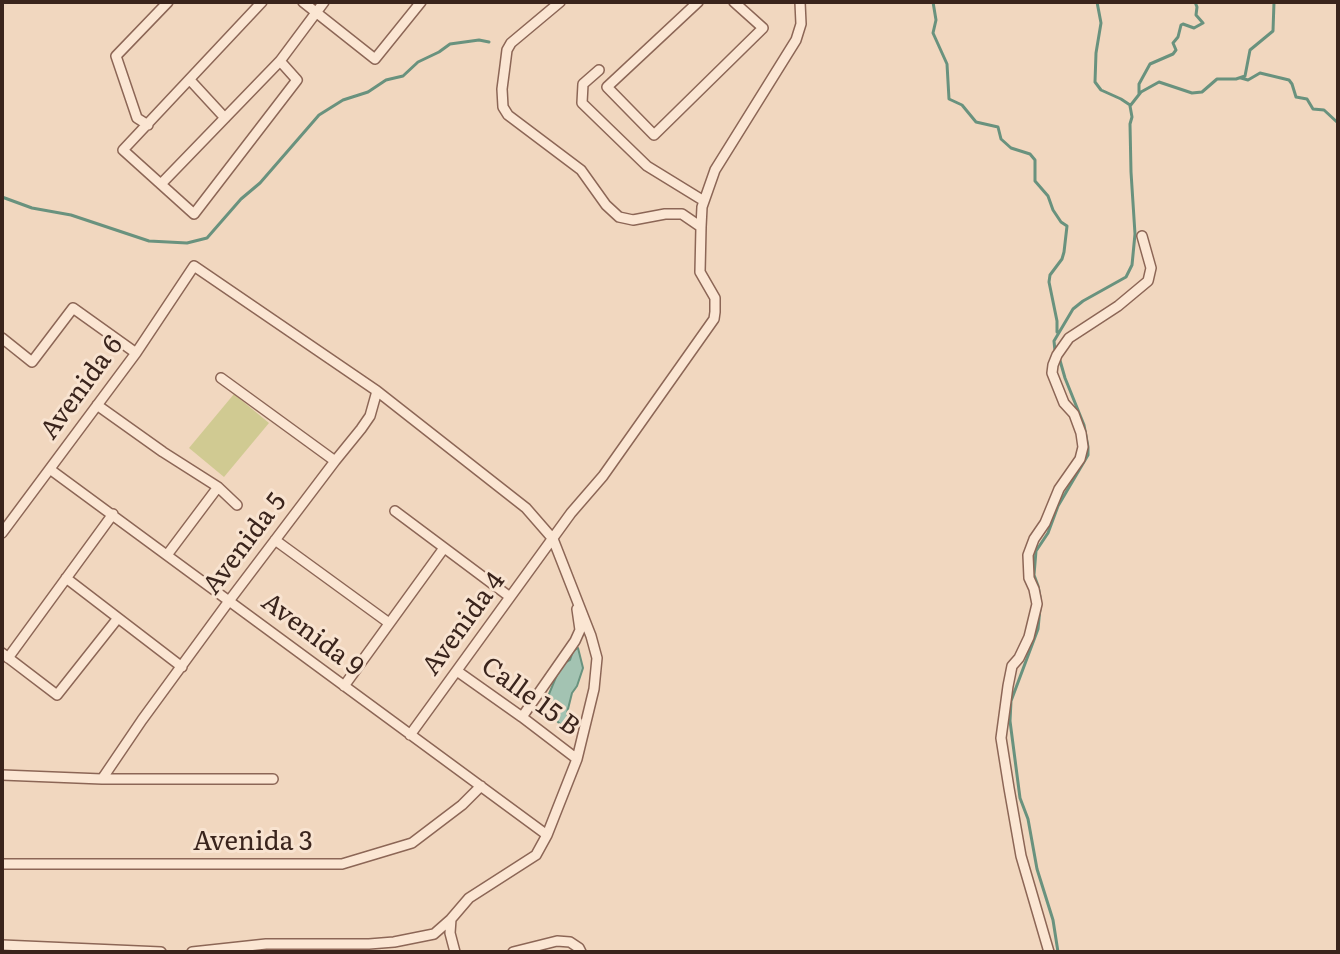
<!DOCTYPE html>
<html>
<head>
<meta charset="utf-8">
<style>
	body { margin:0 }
	#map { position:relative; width:1340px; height:954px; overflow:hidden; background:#f1d7bf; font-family:Literata,serif }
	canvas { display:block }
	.frame { position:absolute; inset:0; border:4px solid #3a241c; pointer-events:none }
</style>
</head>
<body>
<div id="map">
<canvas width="1340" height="954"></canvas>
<div class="frame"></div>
</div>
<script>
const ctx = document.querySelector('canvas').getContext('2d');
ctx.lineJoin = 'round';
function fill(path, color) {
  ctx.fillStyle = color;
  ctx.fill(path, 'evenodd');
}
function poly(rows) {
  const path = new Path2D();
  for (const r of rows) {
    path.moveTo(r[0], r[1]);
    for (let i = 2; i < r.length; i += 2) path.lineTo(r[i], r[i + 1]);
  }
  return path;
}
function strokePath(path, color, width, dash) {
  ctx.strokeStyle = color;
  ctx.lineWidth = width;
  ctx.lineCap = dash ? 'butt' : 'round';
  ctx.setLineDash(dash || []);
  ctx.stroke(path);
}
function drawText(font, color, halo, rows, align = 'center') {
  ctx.font = font + ' Literata,serif';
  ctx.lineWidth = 6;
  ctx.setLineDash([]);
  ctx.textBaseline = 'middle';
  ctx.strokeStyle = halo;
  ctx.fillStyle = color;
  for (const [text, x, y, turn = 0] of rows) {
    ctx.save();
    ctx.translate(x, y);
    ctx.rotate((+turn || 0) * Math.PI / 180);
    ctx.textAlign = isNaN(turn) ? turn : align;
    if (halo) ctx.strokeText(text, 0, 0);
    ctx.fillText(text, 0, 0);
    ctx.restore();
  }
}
const green = poly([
	[234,394,269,423,224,477,189,448]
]);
const water = poly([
	[578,648,583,668,577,686,572,693,567,713,568,722,563,727,555,719,549,694,561,665,570,660,573,651,578,648]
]);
const stream = poly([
	[933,2,936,20,933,33,947,64,949,99,962,105,976,122,998,127,1001,139,1011,148,1030,154,1035,160,1035,181,1048,196,1053,210,1061,222,1067,226,1064,252,1062,259,1050,275,1049,282,1057,321,1057,332],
	[1097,2,1101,23,1096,53,1095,82,1101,90,1121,99,1130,105],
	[1241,78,1248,80,1260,73,1289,80,1292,84,1296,97,1307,99,1313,109,1324,110,1338,123],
	[1139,94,1139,84,1150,64,1173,54,1176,50,1173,43,1178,37,1181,25,1183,24,1194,28,1203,23,1196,15,1197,7,1195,2],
	[2,197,32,208,71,215,149,241,187,243,207,238,241,199,260,183,319,115,343,100,368,92,386,80,403,76,418,62,439,52,450,44,479,40,489,42],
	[1055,351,1054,341,1073,309,1083,301,1126,277,1132,265,1135,234,1131,172,1130,124,1132,117,1130,106,1141,92,1159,82,1192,93,1202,92,1217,79,1236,79,1245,76,1250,50,1273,31,1274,2],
	[1040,597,1038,586,1034,575,1036,551,1048,533,1058,506,1088,455,1088,447,1084,425,1065,378,1059,357],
	[1040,608,1038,629,1011,701,1010,721,1020,798,1028,819,1037,869,1053,920,1058,952]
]);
const minor = poly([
	[262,2,123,150,194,214,297,80,280,61],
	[303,2,375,59,421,2],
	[698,2,607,87,654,135,763,28,734,2],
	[599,70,583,84,582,103,647,166,704,201],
	[190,80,225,118],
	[148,125,137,118,116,56,168,2],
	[161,184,280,61,324,2],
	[701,227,702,207,715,170,796,40,801,24,800,2],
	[2,338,32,362,73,308,136,353],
	[221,378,335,461],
	[97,405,163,452,218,487,237,505],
	[51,470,547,835],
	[395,511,510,597],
	[2,533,136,353,194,266,377,391,526,508,553,539,591,636,597,658,594,689,577,759,547,835,536,855,469,898,451,919,450,933,455,952],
	[275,540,389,623],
	[167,555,218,487],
	[66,578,182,667],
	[2,653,57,695,118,618],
	[8,658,113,514],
	[457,671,522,717,577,759],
	[344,686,444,548],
	[522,717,575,641,580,630,577,609],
	[410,735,571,513,603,476,714,319,715,312,715,298,700,272,701,227,682,214,665,214,633,220,619,217,606,205,581,170,508,115,503,107,502,89,505,66,507,50,511,43,560,2],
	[2,775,102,779,273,779],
	[102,779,142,720,229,601,335,461,361,429,370,416,377,391],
	[2,864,342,864,412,843,462,805,481,786],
	[2,945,161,952],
	[192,952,266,944,369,944,394,942,434,934,451,919],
	[513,952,557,941,570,942,579,948,581,952],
	[1049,952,1021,856,1009,788,1001,738,1008,686,1012,666,1019,658,1029,637,1037,604,1034,589,1029,578,1028,555,1034,539,1045,523,1059,489,1080,459,1083,447,1081,433,1074,414,1064,403,1052,373,1053,365,1057,355,1069,338,1118,306,1148,281,1151,268,1142,236]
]);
const streetNames = [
	["Avenida 6",82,388,-54],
	["Avenida 5",245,544,-53],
	["Avenida 4",464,624,-54],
	["Avenida 9",312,635,37],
	["Calle 15 B",530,697,36],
	["Avenida 3",253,842]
];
fill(green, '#d0ca92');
fill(water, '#a3c3b2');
strokePath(water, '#69927e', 2);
strokePath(stream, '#69927e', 3);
strokePath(minor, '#8c6656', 12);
strokePath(minor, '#fbe6d3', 9);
drawText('26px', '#3a241c', '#f8e3d0', streetNames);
</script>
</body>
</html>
